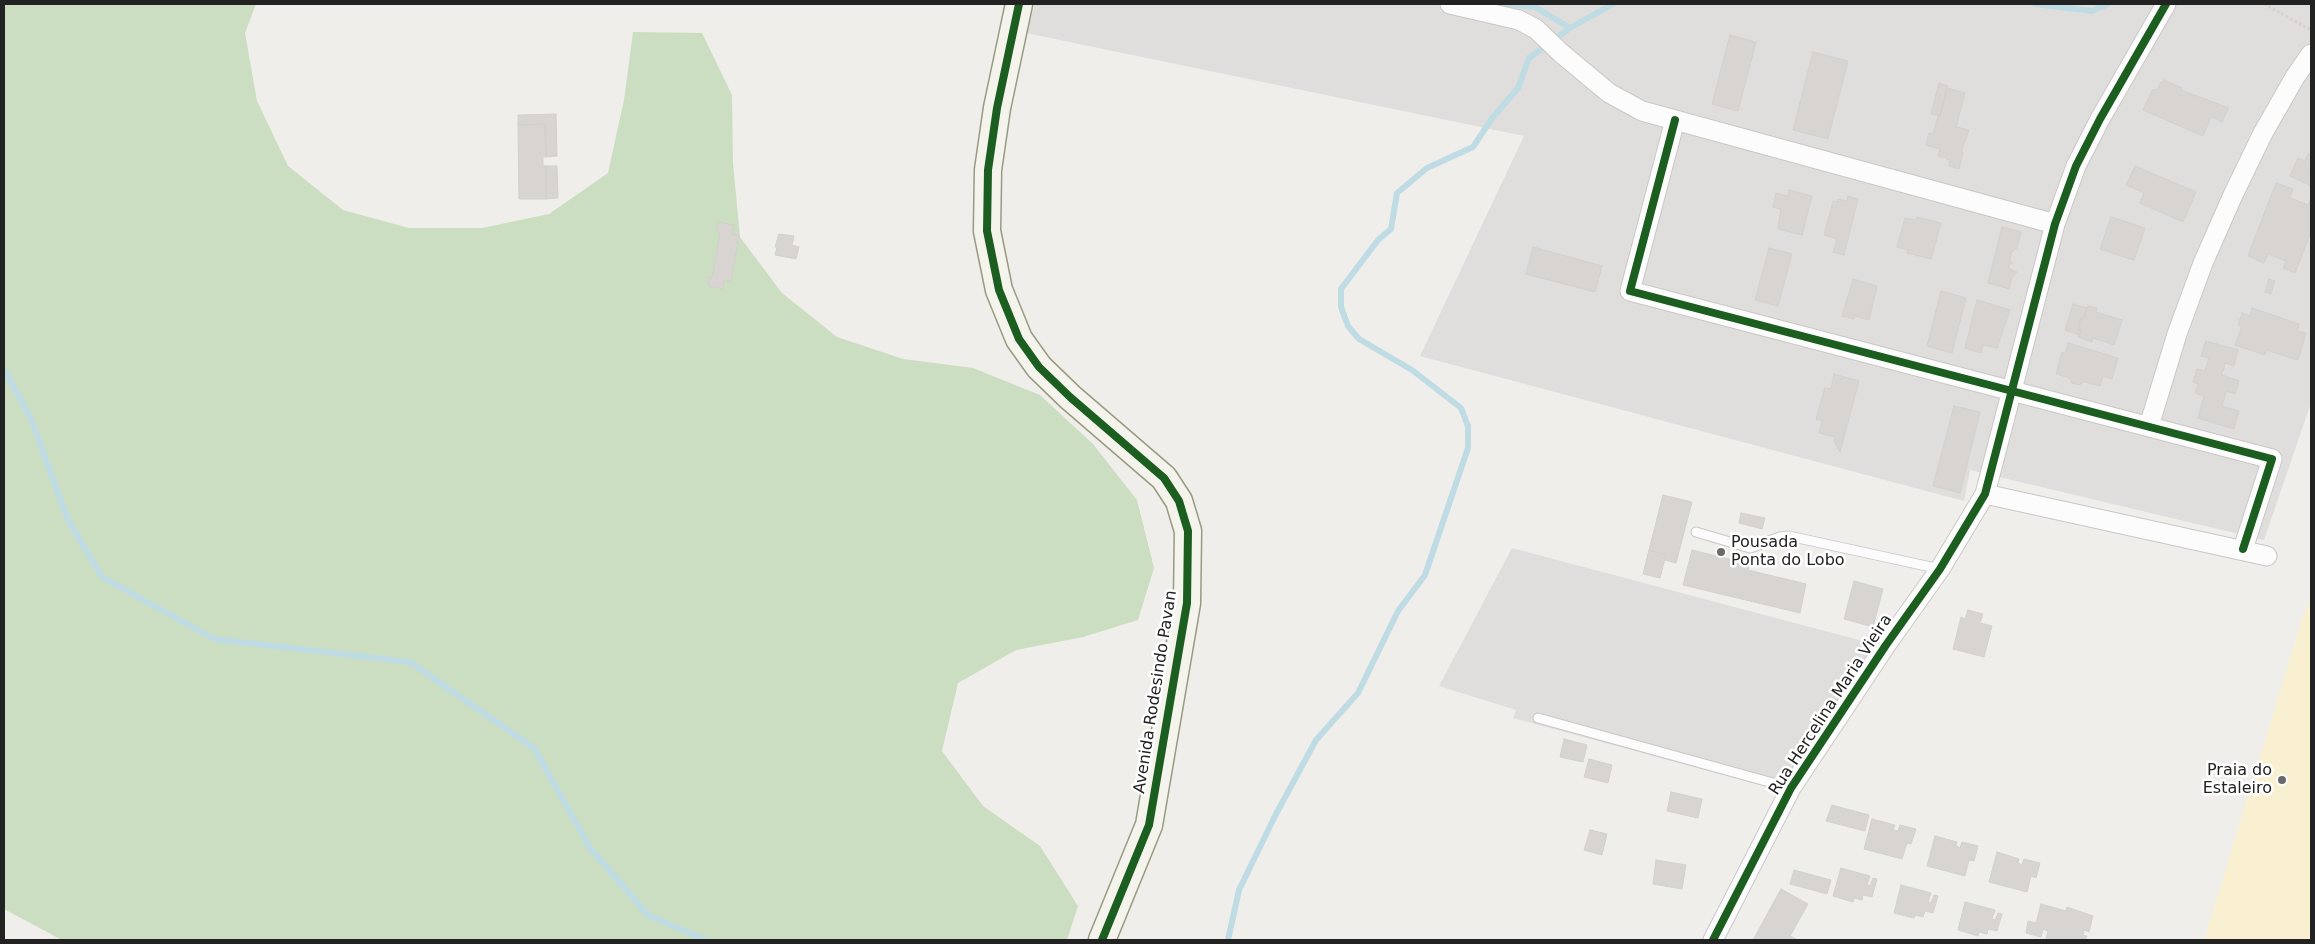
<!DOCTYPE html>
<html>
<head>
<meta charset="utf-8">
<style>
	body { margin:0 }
	#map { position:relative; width:2315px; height:944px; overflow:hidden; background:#f0eeeb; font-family:"DejaVu Sans",sans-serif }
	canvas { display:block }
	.frame { position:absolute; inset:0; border:5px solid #222; pointer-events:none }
</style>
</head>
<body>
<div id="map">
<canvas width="2315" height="944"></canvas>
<div class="frame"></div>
</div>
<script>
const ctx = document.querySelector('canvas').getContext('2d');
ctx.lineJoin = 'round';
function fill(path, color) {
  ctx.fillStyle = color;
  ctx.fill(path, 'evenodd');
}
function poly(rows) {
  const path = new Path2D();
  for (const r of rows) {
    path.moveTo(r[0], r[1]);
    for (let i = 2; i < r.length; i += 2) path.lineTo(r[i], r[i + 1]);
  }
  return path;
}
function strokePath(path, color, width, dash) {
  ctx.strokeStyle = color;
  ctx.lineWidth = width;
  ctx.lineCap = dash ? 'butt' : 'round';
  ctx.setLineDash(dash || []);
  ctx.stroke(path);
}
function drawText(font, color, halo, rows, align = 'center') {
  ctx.font = font + ' "DejaVu Sans",sans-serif';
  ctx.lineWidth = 5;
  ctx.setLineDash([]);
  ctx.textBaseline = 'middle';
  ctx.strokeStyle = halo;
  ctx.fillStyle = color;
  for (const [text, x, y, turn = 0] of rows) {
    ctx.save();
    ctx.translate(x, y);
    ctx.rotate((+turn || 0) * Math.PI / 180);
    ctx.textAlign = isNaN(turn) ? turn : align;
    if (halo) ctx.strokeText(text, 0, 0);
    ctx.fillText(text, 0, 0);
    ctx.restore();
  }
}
const residential = poly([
	[1035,4,2311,4,2311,403,2264,540,1970,470,1964,501,1420,356,1524,136,1026,33],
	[1512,548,1874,644,1782,791,1513,718,1516,710,1439,686]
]);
const forest = poly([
	[4,4,256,4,245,33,257,101,288,166,343,210,409,228,482,228,549,214,608,173,624,100,633,32,702,33,732,95,733,163,740,237,782,293,837,337,903,359,973,368,1040,395,1093,444,1137,500,1154,568,1138,620,1083,637,1016,650,958,683,942,751,983,806,1040,846,1078,906,1067,940,62,940,4,909]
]);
const sand = poly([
	[2311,598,2311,940,2204,940,2302,619]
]);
const stream = poly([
	[1506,4,1535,7,1570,28],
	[2035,4,2092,11,2108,4],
	[4,369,31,419,68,520,102,577,214,639,410,662,534,748,590,848,648,915,706,940],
	[1228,940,1239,890,1276,814,1316,740,1358,693,1398,611,1425,575,1468,448,1468,426,1461,408,1412,370,1359,339,1348,326,1341,307,1341,289,1378,240,1391,229,1397,193,1427,168,1473,147,1493,117,1518,88,1529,58,1570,28,1613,4]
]);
const building = poly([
	[1730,35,1756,42,1738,111,1712,104,1730,35],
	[1813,52,1848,61,1828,139,1793,130,1813,52],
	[2164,80,2182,88,2181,90,2229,108,2222,122,2211,117,2203,136,2143,110,2153,89,2157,90,2161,82,2163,83,2164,80],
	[1939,83,1948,86,1940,116,1931,114,1939,83],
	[1947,88,1965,93,1956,127,1969,130,1961,152,1963,152,1959,169,1949,166,1950,160,1946,159,1947,155,1944,158,1938,156,1940,149,1926,145,1929,133,1933,134,1938,116,1940,116,1947,88],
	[556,114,557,156,546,157,545,124,518,125,518,115,556,114],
	[545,124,546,157,543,157,543,166,546,166,546,199,519,199,518,125,545,124],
	[2308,154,2311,155,2311,186,2290,176,2298,158,2305,161,2308,154],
	[546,166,557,166,558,198,546,199,546,166],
	[2135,166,2196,192,2183,222,2140,203,2144,193,2126,185,2135,166],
	[2276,183,2293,189,2290,198,2308,205,2311,199,2311,232,2295,273,2283,268,2286,261,2268,254,2264,263,2248,256,2276,183],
	[1789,190,1812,196,1802,235,1778,229,1781,209,1773,207,1776,193,1788,196,1789,190],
	[1848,196,1858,199,1844,255,1833,252,1837,239,1824,235,1833,201,1837,202,1838,199,1847,201,1848,196],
	[1917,217,1941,223,1931,259,1907,253,1908,250,1897,247,1905,218,1916,220,1917,217],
	[2111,217,2145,228,2134,260,2100,249,2111,217],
	[718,222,734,225,732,234,739,235,731,281,724,280,723,289,708,286,709,277,712,278,720,232,717,232,718,222],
	[2002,227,2021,232,2017,248,2012,251,2010,259,2012,263,2008,265,2011,270,2017,272,2012,277,2009,289,1988,283,2002,227],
	[779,234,794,236,792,245,799,247,796,259,775,255,777,247,775,247,779,234],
	[1533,247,1602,266,1595,292,1526,274,1533,247],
	[1769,248,1792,254,1778,306,1755,300,1769,248],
	[1853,279,1877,286,1869,320,1855,316,1854,319,1842,316,1853,279],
	[2269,279,2275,281,2271,294,2265,292,2269,279],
	[1941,291,1966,298,1952,353,1927,346,1941,291],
	[1977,300,2010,310,1997,348,1983,345,1981,353,1965,348,1977,300],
	[2073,304,2087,308,2084,318,2081,318,2078,329,2081,330,2079,335,2065,330,2073,304],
	[2088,306,2097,308,2096,312,2122,320,2114,345,2093,338,2092,342,2078,337,2081,330,2078,329,2081,318,2084,318,2088,306],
	[2252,308,2299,324,2297,331,2306,333,2298,360,2266,350,2265,355,2235,345,2242,326,2238,325,2242,313,2250,316,2252,308],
	[2206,341,2238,350,2234,366,2225,363,2222,375,2239,381,2235,394,2226,391,2222,406,2239,411,2234,429,2198,418,2204,396,2195,393,2198,384,2193,382,2197,369,2205,371,2209,358,2201,356,2206,341],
	[2068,343,2118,358,2112,379,2103,376,2100,386,2084,382,2079,385,2072,383,2069,378,2056,374,2062,352,2065,353,2068,343],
	[1834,374,1859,381,1840,452,1834,441,1835,437,1819,433,1822,421,1816,419,1825,388,1831,389,1834,374],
	[1954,406,1980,412,1960,493,1933,486,1954,406],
	[1663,495,1692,502,1676,563,1665,560,1666,555,1649,550,1663,495],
	[1741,513,1765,518,1762,529,1739,523,1741,513],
	[1649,550,1666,555,1660,578,1643,574,1649,550],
	[1692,550,1750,564,1748,570,1806,584,1800,613,1683,585,1692,550],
	[1854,581,1883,589,1873,627,1844,619,1854,581],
	[1968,610,1983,614,1980,623,1992,626,1984,657,1953,649,1961,617,1965,619,1968,610],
	[1564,739,1587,745,1583,762,1560,757,1564,739],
	[1589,759,1612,765,1608,783,1584,777,1589,759],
	[1671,792,1702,799,1698,818,1667,811,1671,792],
	[1832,805,1869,815,1865,831,1826,821,1832,805],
	[1872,819,1895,825,1893,830,1898,831,1900,825,1916,829,1911,844,1907,843,1902,859,1864,849,1872,819],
	[1590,830,1607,834,1602,855,1584,850,1590,830],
	[1935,836,1957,842,1956,846,1960,848,1962,842,1978,846,1974,861,1969,860,1965,876,1927,866,1935,836],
	[1997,852,2019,859,2018,863,2022,865,2024,859,2040,863,2036,878,2031,876,2027,892,1989,882,1997,852],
	[1656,860,1686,865,1682,889,1653,884,1656,860],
	[1841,868,1870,876,1867,885,1870,886,1873,878,1877,879,1872,897,1863,895,1862,900,1854,898,1853,902,1833,896,1841,868],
	[1794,870,1831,880,1827,894,1790,884,1794,870],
	[1901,885,1931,893,1928,902,1931,903,1934,895,1938,896,1933,913,1925,911,1923,917,1915,915,1914,918,1894,913,1901,885],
	[1781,889,1808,904,1790,936,1798,940,1753,940,1781,889],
	[1965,902,1995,910,1992,919,1995,920,1998,913,2002,914,1997,931,1988,929,1987,934,1979,932,1978,936,1958,930,1965,902],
	[2041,904,2066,911,2067,907,2093,916,2089,932,2084,930,2083,935,2087,936,2085,940,2049,940,2046,939,2048,931,2043,929,2041,937,2026,933,2028,921,2036,923,2041,904]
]);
const path = poly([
	[2264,4,2311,30]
]);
const service = poly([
	[1696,532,1750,548,1780,537,1789,536,1940,569],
	[1538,718,1791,788]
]);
const minor = poly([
	[1450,4,1519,20,1536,29,1561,53,1609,93,1642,111,2055,224],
	[1675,120,1630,291,2272,459,2243,549],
	[2149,426,2177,334,2203,263,2233,195,2263,133,2295,77,2311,54],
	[1985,494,2267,556],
	[1713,940,1791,788,1886,645,1940,569,1985,494,2055,224,2076,166,2100,119,2166,4]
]);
const secondary = poly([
	[1019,4,997,108,988,170,987,231,999,290,1019,339,1039,367,1070,397,1164,478,1179,501,1188,531,1187,603,1149,825,1102,940]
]);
const cycleway = poly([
	[1019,4,997,108,988,170,987,231,999,290,1019,339,1039,367,1070,397,1164,478,1179,501,1188,531,1187,603,1149,825,1102,940],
	[1675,120,1630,291,2272,459,2243,549],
	[1713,940,1791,788,1886,645,1940,569,1985,494,2055,224,2076,166,2100,119,2166,4]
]);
const markers = [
	[1721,552,5,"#6a6968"],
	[2282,780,5,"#6a6968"]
];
const poiNames = [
	["Pousada",1731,543],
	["Ponta do Lobo",1731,561],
	["Praia do",2272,771,"right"],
	["Estaleiro",2272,789,"right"]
];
const streetNames = [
	["Avenida Rodesindo Pavan",1156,692,-81],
	["Rua Hercelina Maria Vieira",1831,705,-57]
];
fill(residential, '#dfdedc');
fill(forest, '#cbdec1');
fill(sand, '#f8f0d0');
strokePath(stream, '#bfdbe3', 6);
fill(building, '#d7d4d2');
strokePath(building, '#d3d0cc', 1);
strokePath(service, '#c9c8c7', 11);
strokePath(minor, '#c9c8c7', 21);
strokePath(secondary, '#999a82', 29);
strokePath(path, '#dccecd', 3, [2.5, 2.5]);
strokePath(service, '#fdfcfc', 9);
strokePath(minor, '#fdfcfc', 19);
strokePath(secondary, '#f4f4ed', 26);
strokePath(cycleway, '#1b5e20', 8);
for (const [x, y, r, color] of markers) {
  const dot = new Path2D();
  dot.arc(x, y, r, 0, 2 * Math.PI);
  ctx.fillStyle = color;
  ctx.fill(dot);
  strokePath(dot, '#fff', 2);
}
drawText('16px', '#222', '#fff', poiNames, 'left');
drawText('16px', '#222', '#fff', streetNames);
</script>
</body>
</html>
